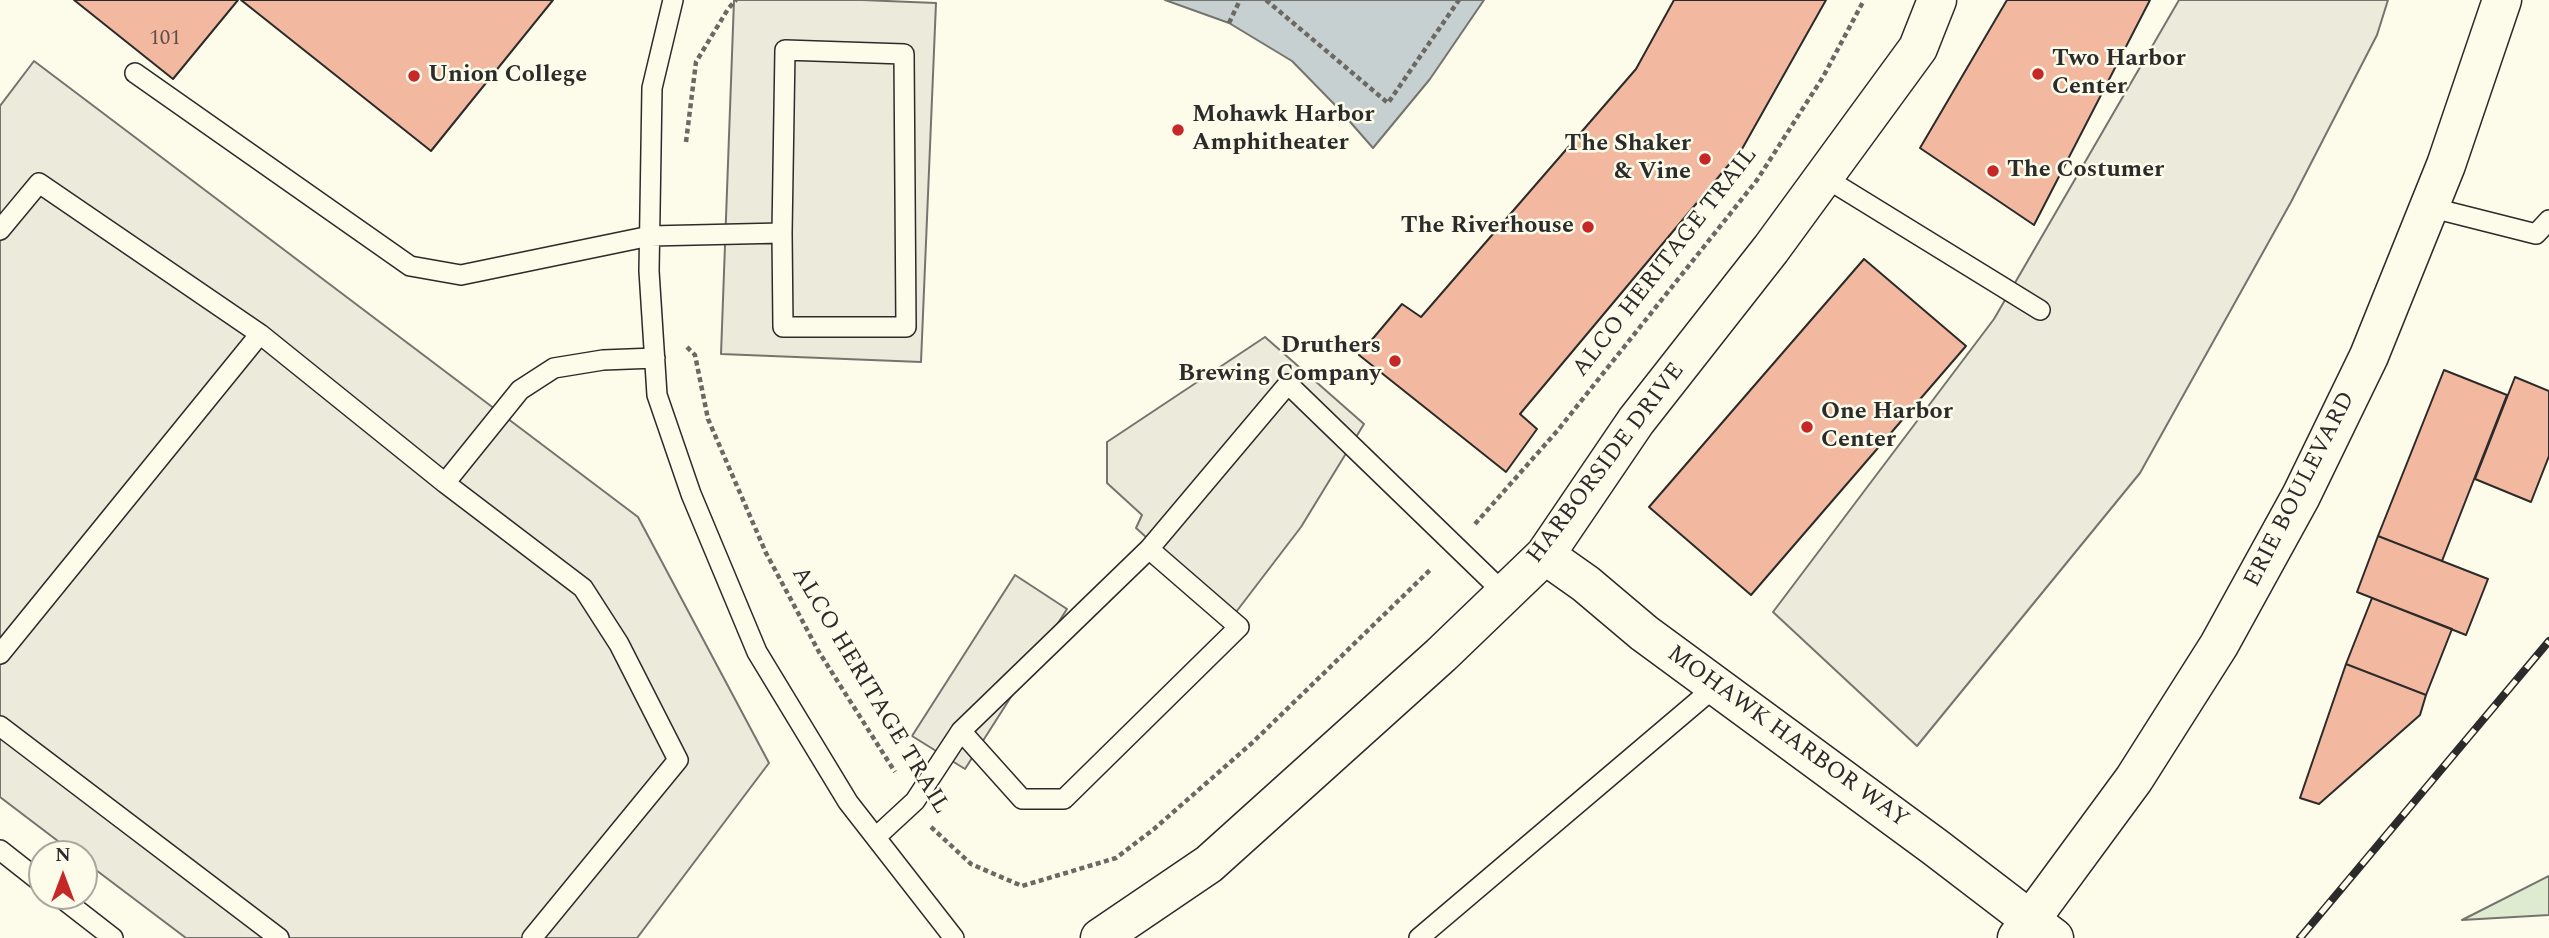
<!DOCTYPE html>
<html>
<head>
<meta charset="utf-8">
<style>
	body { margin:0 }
	#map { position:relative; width:2549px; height:938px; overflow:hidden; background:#fdfbea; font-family:Spectral,serif }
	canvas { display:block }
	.north { position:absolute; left:28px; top:840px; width:70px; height:70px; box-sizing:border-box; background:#fdfbea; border:2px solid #a9a89e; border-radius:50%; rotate:0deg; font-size:19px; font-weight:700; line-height:28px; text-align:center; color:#2b2b2b }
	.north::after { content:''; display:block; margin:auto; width:24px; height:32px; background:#c62828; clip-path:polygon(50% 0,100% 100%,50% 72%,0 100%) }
</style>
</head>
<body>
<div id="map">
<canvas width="2549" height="938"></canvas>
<div class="north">N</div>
</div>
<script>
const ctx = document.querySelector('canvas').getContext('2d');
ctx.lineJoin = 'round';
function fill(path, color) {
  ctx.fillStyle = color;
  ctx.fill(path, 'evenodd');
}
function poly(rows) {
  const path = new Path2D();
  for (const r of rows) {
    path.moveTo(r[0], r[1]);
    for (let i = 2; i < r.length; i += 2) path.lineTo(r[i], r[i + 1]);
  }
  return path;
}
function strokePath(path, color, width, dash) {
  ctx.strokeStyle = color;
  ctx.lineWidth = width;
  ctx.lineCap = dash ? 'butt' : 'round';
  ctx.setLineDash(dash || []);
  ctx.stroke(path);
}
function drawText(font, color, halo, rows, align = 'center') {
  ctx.font = font + ' Spectral,serif';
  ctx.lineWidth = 5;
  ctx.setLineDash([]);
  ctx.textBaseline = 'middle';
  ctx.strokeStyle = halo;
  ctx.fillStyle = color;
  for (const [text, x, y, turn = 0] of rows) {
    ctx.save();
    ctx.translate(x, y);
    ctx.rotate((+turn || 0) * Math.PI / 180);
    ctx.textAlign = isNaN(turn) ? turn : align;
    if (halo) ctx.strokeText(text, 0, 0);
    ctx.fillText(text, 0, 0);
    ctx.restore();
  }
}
const green = poly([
	[2549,876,2549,915,2462,920,2549,876]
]);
const parking = poly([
	[734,0,862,0,936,3,921,362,721,354,734,0],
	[2179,0,2388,0,2377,35,2291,202,2140,473,1917,746,1773,612,1994,319,2179,0],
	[34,61,638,517,769,763,637,938,186,938,84,861,84,854,75,854,0,797,0,106,34,61],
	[1265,337,1364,424,1301,527,1233,616,1136,528,1142,515,1107,483,1107,442,1265,337],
	[1015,575,1067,609,965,769,912,736,1015,575]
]);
const water = poly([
	[1165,0,1484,0,1430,79,1373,148,1337,107,1292,61,1229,23,1165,0]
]);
const building = poly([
	[74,0,238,0,173,79,74,0],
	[241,0,553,0,431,151,241,0],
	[1674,0,1826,0,1742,149,1520,414,1537,429,1506,472,1359,355,1402,304,1421,317,1636,69,1674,0],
	[2007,0,2150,0,2034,225,1920,148,2007,0],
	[1864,259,1966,346,1751,595,1649,507,1864,259],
	[2444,370,2507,395,2442,561,2378,536,2444,370],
	[2515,377,2549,391,2549,456,2531,502,2475,479,2515,377],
	[2378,536,2488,579,2466,635,2357,592,2378,536],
	[2372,598,2452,629,2426,695,2346,664,2372,598],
	[2346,664,2426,695,2420,715,2319,804,2300,798,2346,664]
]);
const path = poly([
	[1266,0,1388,103,1459,0],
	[1229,23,1240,0],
	[686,142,696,62,728,9,736,0],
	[687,347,695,355,708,419,766,553,819,652,895,772],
	[1475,524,1558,430,1757,180,1823,77,1864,0],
	[931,827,971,864,1022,886,1116,858,1154,829,1252,743,1432,568]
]);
const service = poly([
	[673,0,652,88,649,271,657,395,691,494,757,652,848,802,954,938],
	[135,73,410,266,461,275,650,236,782,233,783,327,906,327,904,54,785,50,782,233],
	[1824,177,2040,310],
	[2429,207,2536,234,2549,220],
	[0,230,39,183,260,334,445,483,583,588,619,644,678,760,532,938],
	[445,483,520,390,554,368,603,360,655,358],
	[0,654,260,334],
	[0,726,279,938],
	[961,731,1022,799,1064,799,1239,627,1149,549],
	[876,837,915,801,961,731,1149,549,1288,384,1504,593],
	[0,850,42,883],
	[59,896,113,938],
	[1419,938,1716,686]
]);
const minor = poly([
	[1545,555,1586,584,1644,633,1935,847,2054,938],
	[1100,938,1209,864,1441,655,1545,555,1636,421,1771,249,1918,48,1937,0]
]);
const trunk = poly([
	[2017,938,2134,779,2219,645,2301,496,2369,356,2446,165,2502,0]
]);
const rail = poly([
	[2300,938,2549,641]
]);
const markers = [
	[2038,74,7,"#c62828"],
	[414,76,7,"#c62828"],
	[1178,130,7,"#c62828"],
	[1705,159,7,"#c62828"],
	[1993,171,7,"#c62828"],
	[1588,227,7,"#c62828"],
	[1395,361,7,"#c62828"],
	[1807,427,7,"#c62828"]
];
const numberNames = [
	["101",165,40]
];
const poiNames = [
	["Two Harbor",2052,60],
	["Center",2052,88],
	["Union College",428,76],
	["Mohawk Harbor",1192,116],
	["Amphitheater",1192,144],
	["The Shaker",1691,145,"right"],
	["& Vine",1691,173,"right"],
	["The Costumer",2007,171],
	["The Riverhouse",1574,227,"right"],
	["Druthers",1381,347,"right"],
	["Brewing Company",1381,375,"right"],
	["One Harbor",1821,413],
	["Center",1821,441]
];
const streetNames = [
	["ALCO HERITAGE TRAIL",1666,263,-52],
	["HARBORSIDE DRIVE",1607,464,-53],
	["ERIE BOULEVARD",2301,490,-63],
	["ALCO HERITAGE TRAIL",869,691,59],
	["MOHAWK HARBOR WAY",1787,738,36]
];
fill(green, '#deebd1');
strokePath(green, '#74746e', 2);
fill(parking, '#eceadb');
strokePath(parking, '#74746e', 2);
fill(water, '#c7d0d0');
strokePath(water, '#74746e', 2);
fill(building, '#f2b8a0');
strokePath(building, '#2b2b2b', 2);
strokePath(service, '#2b2b2b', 22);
strokePath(minor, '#2b2b2b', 41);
strokePath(trunk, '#2b2b2b', 41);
strokePath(path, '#6a6964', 4.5, [5, 3.5]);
strokePath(service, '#fdfbea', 19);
strokePath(minor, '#fdfbea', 38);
strokePath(trunk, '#fdfbea', 38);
strokePath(rail, '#2b2b2b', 8);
strokePath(rail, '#fdfbea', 5, [16]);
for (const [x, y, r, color] of markers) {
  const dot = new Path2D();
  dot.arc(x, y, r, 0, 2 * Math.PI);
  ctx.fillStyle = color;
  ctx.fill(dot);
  strokePath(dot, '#fdfbea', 2.5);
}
drawText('21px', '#5d4e48', null, numberNames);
drawText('bold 24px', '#2b2b2b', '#fdfbea', poiNames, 'left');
drawText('24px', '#2b2b2b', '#fdfbea', streetNames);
</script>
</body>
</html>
